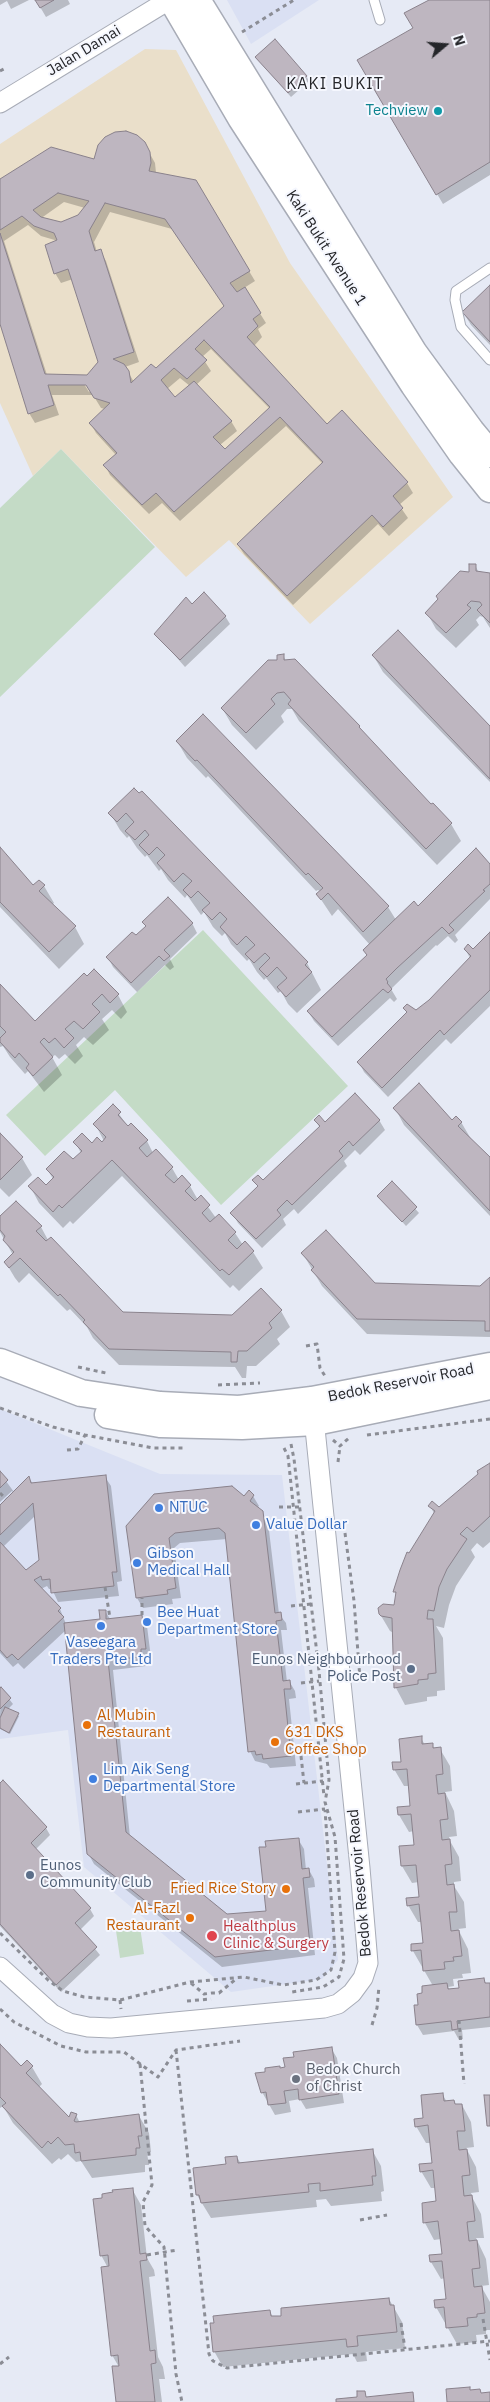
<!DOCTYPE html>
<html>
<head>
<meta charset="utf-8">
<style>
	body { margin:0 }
	#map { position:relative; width:490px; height:2402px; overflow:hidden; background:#e6eaf5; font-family:"IBM Plex Sans",sans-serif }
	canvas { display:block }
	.north { position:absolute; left:420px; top:20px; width:50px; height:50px; -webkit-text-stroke:4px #f5f7fe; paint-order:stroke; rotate:72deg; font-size:14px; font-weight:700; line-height:20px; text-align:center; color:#25262a }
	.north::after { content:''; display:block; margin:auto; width:18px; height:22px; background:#25262a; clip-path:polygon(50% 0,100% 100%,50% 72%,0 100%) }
</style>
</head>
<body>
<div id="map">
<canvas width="490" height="2402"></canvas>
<div class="north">N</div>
</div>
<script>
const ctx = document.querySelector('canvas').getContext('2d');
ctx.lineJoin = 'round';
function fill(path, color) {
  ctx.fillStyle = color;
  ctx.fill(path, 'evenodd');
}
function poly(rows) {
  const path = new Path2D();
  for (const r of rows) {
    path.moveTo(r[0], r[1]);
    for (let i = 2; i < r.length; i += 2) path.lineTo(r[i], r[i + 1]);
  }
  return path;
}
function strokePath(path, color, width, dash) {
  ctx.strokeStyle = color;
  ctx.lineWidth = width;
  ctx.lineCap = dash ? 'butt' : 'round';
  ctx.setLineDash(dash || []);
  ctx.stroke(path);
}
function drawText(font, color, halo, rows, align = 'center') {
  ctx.font = font + ' "IBM Plex Sans",sans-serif';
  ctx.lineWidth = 4;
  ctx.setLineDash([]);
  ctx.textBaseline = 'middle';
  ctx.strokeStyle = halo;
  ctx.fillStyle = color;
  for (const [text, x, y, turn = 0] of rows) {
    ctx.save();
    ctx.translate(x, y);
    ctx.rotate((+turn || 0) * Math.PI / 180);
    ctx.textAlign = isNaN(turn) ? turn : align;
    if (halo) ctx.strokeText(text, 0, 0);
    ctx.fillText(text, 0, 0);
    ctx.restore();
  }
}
const built = poly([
	[227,0,319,0,251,44],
	[0,1409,160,1474,282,1475,338,1960,322,1979,231,1992,84,1867,68,1730,0,1739]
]);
const education = poly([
	[145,49,176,50,290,263,453,497,310,624,229,540,186,577,61,449,33,476,0,403,0,144]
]);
const green = poly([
	[61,449,155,547,0,697,0,508],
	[203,930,348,1086,221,1205,115,1090,45,1156,6,1115],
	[139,1920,144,1954,120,1958,115,1924]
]);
const shadow = poly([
	[0,0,29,0,11,9,7,1,0,5],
	[36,0,68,0,70,4,46,17],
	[431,0,490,0,490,175,443,204,359,61,415,28],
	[260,62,306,76,309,81,291,97],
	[144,143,155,163,156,173,195,181,255,281,244,288,266,323,258,329,262,337,254,346,327,425,342,412,407,483,413,493,399,505,408,518,389,536,378,524,293,605,244,554,238,545,323,464,286,426,180,521,162,503,149,514,110,475,105,465,116,455,96,433,91,424,105,409,101,408,93,395,52,395,59,415,35,423,29,413,0,320,0,180,95,160],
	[64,202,85,208,79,216,61,223,40,219],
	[110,212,172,229,225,307,155,370,134,382,125,367,139,362,106,261,100,251,97,252,94,242],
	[28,225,41,236,58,241,55,273,61,283,73,279,99,362,88,376,47,375,4,241],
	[211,349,270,409,225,451,220,445,237,431,231,421,196,385,211,371,202,357],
	[180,378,190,386,175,399,167,389],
	[84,384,87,384,91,391,89,392],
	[490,287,490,345,471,325,463,312],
	[475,565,479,573,490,574,490,628,483,617,480,616,476,620,479,625,456,648,436,629,427,613,470,573],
	[192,605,225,616,230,624,185,667,156,634],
	[283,655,286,661,359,727,363,734,431,806,433,804,451,824,461,841,437,865,299,721,292,709,287,709,281,716,284,722,256,750,232,725,222,708],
	[373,655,490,728,490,782,383,672],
	[203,716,388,907,396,920,490,865,490,899,455,935,458,940,455,943,448,936,437,946,436,945,391,989,397,999,394,1002,390,998,338,1046,314,1021,308,1011,367,956,364,950,370,945,338,909,332,916,318,895,321,892,318,890,316,891,208,776,206,778,187,758,177,741],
	[134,789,307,963,321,990,297,1013,288,1004,281,991,278,993,266,978,264,980,257,972,249,959,247,961,231,944,225,933,222,936,213,927,204,912,201,915,187,895,185,898,168,880,161,869,159,871,147,855,145,857,137,848,129,836,127,838,120,830,110,813],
	[0,850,33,887,44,886,54,903,52,905,75,927,84,944,59,969,0,907],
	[144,922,192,923,197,933,170,959,174,967,170,970,165,965,137,992,113,967,108,957,146,927],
	[490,934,490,1006,451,1044,446,1039,388,1097,364,1072,359,1062,407,1013,404,1008,416,1011,429,1001,470,958,465,949,473,950],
	[84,975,118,995,127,1012,121,1019,112,1010,102,1019,109,1030,93,1045,84,1037,76,1045,83,1056,75,1064,65,1054,59,1059,55,1055,52,1057,62,1075,44,1092,28,1071,25,1074,10,1057,3,1046,0,1047,0,986,35,1022],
	[113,1105,128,1127,147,1141,153,1153,156,1150,172,1168,179,1180,190,1186,198,1200,201,1197,216,1218,219,1216,235,1233,243,1245,253,1252,263,1268,239,1291,233,1285,230,1288,122,1176,73,1224,70,1221,63,1228,39,1203,30,1186,45,1187,53,1179,47,1169,73,1161,81,1153,75,1142,92,1144,101,1144,104,1141,95,1124],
	[395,1108,452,1122,461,1122,471,1139,490,1160,490,1216,404,1125],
	[315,1120,325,1124,379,1120,385,1130,360,1155,355,1150,344,1161,347,1166,298,1214,294,1209,283,1219,286,1225,262,1248,238,1223,232,1213,258,1187,254,1180,263,1182,320,1128],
	[0,1135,22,1158,32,1175,9,1197,0,1188],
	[392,1183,419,1213,406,1226,379,1196],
	[0,1217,41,1227,48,1240,123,1314,232,1317,261,1290,281,1311,290,1327,277,1339,280,1344,256,1366,247,1366,246,1378,242,1378,235,1367,119,1365,93,1338,87,1327,70,1309,67,1311,29,1273,19,1283,15,1278,6,1263,13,1255,0,1232],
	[303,1254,374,1284,480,1287,490,1278,490,1337,367,1334,322,1286],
	[490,1465,490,1542,483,1548,477,1543,471,1550,475,1557,456,1586,449,1605,444,1628,436,1626,443,1638,445,1690,437,1691,437,1696,427,1697,427,1701,405,1705,396,1688,394,1633,390,1631,380,1614,395,1607,397,1595,395,1592,410,1554,435,1515,430,1506,439,1508],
	[0,1473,14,1492,29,1478,33,1484,105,1477,111,1486,122,1581,117,1582,119,1596,58,1602,52,1589,49,1589,47,1586,41,1589,60,1609,66,1624,101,1620,105,1611,110,1619,141,1616,147,1626,151,1658,146,1659,146,1666,113,1670,130,1837,227,1916,267,1912,298,1839,304,1849,306,1870,309,1870,314,1879,315,1887,308,1888,315,1955,222,1967,94,1864,88,1853,66,1630,24,1669,18,1663,13,1667,0,1653,0,1506,14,1493,12,1491,0,1502],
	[36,1515,41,1561,26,1572,3,1547],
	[253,1496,259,1506,257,1508,268,1522,279,1614,286,1623,287,1630,281,1630,287,1682,289,1681,295,1691,296,1698,289,1699,296,1766,270,1768,267,1764,255,1761,250,1751,227,1539,180,1543,174,1548,181,1598,172,1599,173,1604,143,1608,137,1598,128,1526],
	[1,1689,13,1704,8,1709,19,1716,10,1734,0,1729,3,1714,0,1717],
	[421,1738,425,1745,432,1745,435,1749,440,1749,450,1766,452,1791,445,1792,454,1811,457,1836,449,1837,450,1841,459,1857,461,1881,454,1882,454,1886,464,1902,466,1928,458,1929,468,1949,471,1973,462,1974,463,1978,453,1979,454,1986,448,1987,450,1990,460,1989,484,1980,487,1985,490,1984,490,2027,462,2030,463,2039,459,2040,454,2031,423,2035,417,2025,415,2006,420,2006,424,1994,433,1986,413,1951,425,1944,422,1922,418,1922,408,1905,420,1898,419,1882,412,1883,402,1866,400,1847,415,1846,414,1831,409,1832,399,1815,411,1807,409,1786,404,1786,394,1769,403,1763],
	[0,1785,46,1828,50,1835,35,1850,90,1909,94,1916,80,1930,100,1955,61,1992,0,1926],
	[0,2046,21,2067,27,2061,32,2067,42,2084,39,2087,70,2120,76,2115,80,2123,139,2116,149,2133,151,2152,147,2153,149,2165,145,2165,145,2172,92,2178,81,2161,76,2162,68,2154,61,2160,59,2158,52,2164,13,2123,3,2106,0,2108],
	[331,2048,337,2058,344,2103,306,2109,300,2099,289,2101,291,2112,275,2115,262,2092,280,2069],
	[442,2094,447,2102,454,2101,456,2106,462,2105,471,2122,474,2147,466,2148,476,2167,479,2192,471,2193,472,2197,481,2214,484,2238,476,2238,486,2259,489,2285,481,2286,490,2302,490,2330,486,2330,486,2334,476,2335,477,2342,457,2344,436,2307,448,2300,445,2278,441,2279,431,2262,443,2255,441,2239,434,2240,425,2223,438,2202,436,2188,431,2188,421,2171,433,2164,431,2143,426,2143,416,2126,424,2119],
	[372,2150,381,2166,384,2191,381,2192,382,2201,331,2206,326,2199,316,2200,317,2207,211,2218,197,2195,237,2157,241,2164],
	[132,2189,141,2205,147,2258,154,2270,155,2276,149,2277,158,2357,163,2367,165,2379,159,2379,162,2402,117,2402,119,2367,112,2355,108,2268,101,2255,104,2199],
	[389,2299,402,2322,405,2348,366,2352,367,2361,357,2362,353,2354,223,2367,214,2351,270,2311,273,2318]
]);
const building = poly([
	[35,0,54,0,40,8,35,0],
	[429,0,490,0,490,162,436,195,357,60,413,28,404,13,429,0],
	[275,39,307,76,288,93,255,57,275,39],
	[126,131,137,135,145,142,150,152,151,163,149,171,196,180,250,271,230,283,237,292,245,287,261,313,253,319,258,326,247,337,327,424,342,410,408,482,393,496,403,508,383,527,372,515,287,596,237,544,323,462,280,417,174,512,156,493,142,505,103,465,117,453,89,423,110,403,94,398,86,385,48,385,54,405,28,414,0,324,0,233,45,374,87,375,98,362,68,269,54,274,45,245,57,240,54,233,34,226,22,216,0,230,0,179,51,147,94,159,98,145,105,137,115,132,126,131],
	[58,193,89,201,78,215,61,222,41,217,33,210,58,193],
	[105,203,165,219,224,306,156,368,151,364,131,383,129,371,124,364,113,359,134,352,101,249,95,251,89,231,105,203],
	[204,340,270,407,225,449,213,437,232,421,194,381,175,397,161,380,174,368,187,379,207,360,195,349,204,340],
	[490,285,490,342,462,312,490,285],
	[469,564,476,564,476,571,490,573,490,623,477,610,482,605,480,602,471,601,467,605,471,608,446,633,425,613,438,599,436,596,460,571,469,572,469,564],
	[204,592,226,616,180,660,154,634,186,597,192,604,204,592],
	[398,630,490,726,490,779,372,655,398,630],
	[284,654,284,660,295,659,360,726,359,727,431,804,433,803,452,823,426,849,288,704,291,700,284,692,277,693,271,699,275,704,246,733,221,708,268,660,277,660,277,655,284,654],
	[203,714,389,906,363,932,328,893,321,900,316,894,323,888,308,873,306,875,197,760,195,761,176,741,203,714],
	[134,788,139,793,142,791,308,962,305,965,312,972,286,997,277,987,287,978,277,967,267,977,259,969,270,958,265,953,254,963,245,954,255,945,246,936,237,945,220,927,227,919,220,912,212,920,202,910,210,903,198,891,191,898,183,890,192,881,183,873,174,882,157,863,165,855,157,847,149,855,139,845,149,835,145,830,135,840,125,831,134,822,126,813,117,822,108,813,134,788],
	[0,847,33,885,39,880,45,885,39,891,76,926,49,952,0,902,0,847],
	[476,848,490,864,490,884,483,890,485,891,449,925,454,930,449,934,442,927,397,968,386,979,388,982,387,983,392,989,388,993,383,989,332,1037,307,1011,367,955,363,950,414,901,418,906,476,848],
	[168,897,193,923,164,950,170,956,164,961,159,956,131,983,106,957,132,932,136,935,146,926,142,922,168,897],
	[490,932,490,990,444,1035,440,1030,382,1088,357,1062,407,1012,403,1008,407,1004,416,1010,429,1000,471,956,464,949,468,944,473,949,490,932],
	[94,969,119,994,110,1003,102,994,92,1004,100,1012,83,1029,74,1021,65,1029,74,1038,64,1048,55,1038,49,1043,44,1038,40,1042,53,1057,33,1076,26,1068,29,1064,19,1053,15,1058,0,1042,0,1038,6,1032,0,1026,0,984,35,1021,84,973,87,976,94,969],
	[419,1083,452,1120,456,1116,462,1122,458,1126,490,1157,490,1211,393,1108,419,1083],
	[355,1093,380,1120,353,1146,349,1141,339,1151,343,1156,292,1205,287,1200,277,1210,281,1215,256,1239,230,1213,258,1186,252,1180,258,1175,263,1180,320,1126,314,1120,319,1115,325,1122,355,1093],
	[113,1104,121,1112,118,1115,128,1126,131,1123,148,1140,139,1148,147,1157,156,1149,173,1167,165,1175,174,1183,182,1175,191,1185,185,1191,195,1201,201,1195,210,1205,202,1213,210,1222,219,1214,236,1232,228,1240,237,1249,245,1241,254,1251,229,1275,222,1269,220,1271,112,1160,62,1208,59,1205,53,1212,28,1186,38,1177,46,1185,54,1177,46,1169,64,1151,73,1159,82,1151,73,1142,82,1133,92,1143,97,1137,102,1142,106,1137,93,1124,113,1104],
	[0,1133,23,1157,0,1180,0,1133],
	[392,1181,417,1207,402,1222,377,1196,392,1181],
	[16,1201,42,1226,36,1231,46,1241,51,1237,123,1312,232,1315,261,1288,282,1310,269,1323,272,1328,247,1351,238,1351,237,1362,231,1362,231,1352,109,1349,83,1322,85,1320,60,1294,58,1296,20,1258,9,1268,4,1262,14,1252,3,1240,5,1236,0,1230,0,1216,16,1201],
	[326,1230,375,1283,480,1286,490,1277,490,1331,485,1331,485,1321,357,1319,311,1270,314,1267,301,1253,326,1230],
	[490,1463,490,1516,473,1532,467,1527,460,1534,467,1539,447,1569,439,1587,434,1611,428,1610,427,1619,433,1619,436,1673,428,1674,428,1679,418,1680,418,1684,394,1688,392,1618,381,1616,379,1614,378,1608,383,1604,394,1605,396,1592,393,1592,400,1570,407,1552,409,1553,435,1511,428,1506,432,1501,439,1507,478,1474,477,1471,490,1463],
	[0,1471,8,1480,0,1488,0,1471],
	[106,1475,117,1572,112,1572,114,1586,51,1593,50,1579,42,1580,41,1576,34,1580,61,1608,58,1611,64,1617,18,1660,12,1654,7,1658,0,1650,0,1542,26,1570,39,1560,33,1503,0,1535,0,1505,29,1476,31,1483,106,1475],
	[232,1486,244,1496,249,1490,254,1495,250,1501,263,1511,275,1613,281,1612,282,1620,276,1621,283,1681,290,1680,291,1689,284,1689,291,1756,263,1759,262,1754,256,1755,255,1751,248,1752,225,1533,219,1528,175,1533,169,1538,176,1588,167,1590,168,1594,136,1598,126,1526,154,1494,232,1486],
	[99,1610,106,1610,106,1619,142,1615,146,1649,141,1649,141,1657,108,1660,126,1832,227,1914,266,1911,259,1847,266,1847,265,1841,299,1838,302,1869,309,1868,310,1877,303,1878,310,1945,215,1957,87,1854,64,1623,100,1619,99,1610],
	[1,1687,11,1698,0,1709,0,1688,1,1687],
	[5,1707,19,1713,9,1733,0,1728,0,1718,5,1707],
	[422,1736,422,1744,433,1743,433,1748,441,1747,443,1774,436,1775,438,1794,445,1793,448,1819,440,1820,442,1840,450,1839,452,1864,445,1865,447,1885,454,1884,457,1912,449,1912,451,1931,459,1930,462,1956,453,1957,454,1961,444,1962,445,1969,423,1971,421,1950,411,1951,411,1944,423,1943,419,1904,407,1906,406,1898,419,1897,416,1865,401,1866,399,1846,414,1845,411,1814,398,1815,397,1807,410,1806,407,1769,393,1770,392,1762,401,1762,399,1739,422,1736],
	[3,1780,47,1827,31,1843,91,1908,75,1923,97,1947,56,1985,0,1924,0,1783,3,1780],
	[484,1978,485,1983,490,1983,490,2017,457,2021,458,2029,452,2030,451,2021,416,2025,414,2005,418,2005,417,1994,422,1993,422,1986,447,1983,448,1989,459,1988,458,1981,484,1978],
	[0,2044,21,2066,27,2060,33,2066,26,2073,69,2117,71,2112,77,2114,74,2121,76,2122,139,2114,142,2136,138,2136,140,2148,136,2148,136,2155,81,2161,80,2152,75,2153,74,2144,65,2145,58,2137,51,2144,48,2141,42,2148,2,2106,6,2103,0,2097,0,2044],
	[332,2047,339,2094,299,2100,298,2089,284,2091,286,2103,268,2105,266,2092,261,2093,255,2073,265,2072,265,2068,280,2066,280,2068,285,2067,283,2058,294,2057,293,2052,332,2047],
	[443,2093,444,2101,454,2100,455,2104,462,2104,465,2131,457,2131,459,2150,467,2149,470,2175,462,2176,464,2196,472,2195,475,2221,467,2222,469,2241,477,2240,480,2268,472,2269,474,2287,482,2286,485,2313,477,2314,477,2317,467,2318,468,2326,446,2328,444,2307,435,2308,434,2300,446,2299,442,2261,430,2262,429,2255,442,2254,438,2221,423,2223,422,2203,436,2201,433,2170,420,2172,419,2164,432,2163,428,2125,415,2127,414,2119,423,2118,421,2095,443,2093],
	[484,2095,490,2095,490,2126,487,2126,484,2095],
	[373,2149,376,2176,372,2176,373,2185,320,2191,320,2183,308,2184,309,2192,201,2203,199,2195,196,2195,193,2168,226,2164,225,2157,237,2156,238,2163,373,2149],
	[133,2188,140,2254,146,2253,147,2260,140,2261,150,2351,155,2350,156,2363,151,2364,155,2402,116,2402,112,2366,119,2366,118,2355,111,2356,101,2267,109,2266,108,2255,100,2256,93,2199,102,2198,102,2194,113,2192,112,2190,133,2188],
	[389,2298,390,2305,394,2305,397,2332,357,2336,358,2346,347,2347,346,2339,213,2352,210,2323,214,2323,213,2316,270,2310,271,2316,281,2316,281,2308,389,2298],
	[470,2387,470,2390,480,2389,481,2393,490,2392,490,2402,447,2402,446,2389,470,2387],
	[357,2391,365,2391,366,2397,413,2392,414,2402,336,2402,336,2399,357,2397,357,2391]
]);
const path = poly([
	[242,32,294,0],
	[0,71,4,69],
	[306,1346,317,1344,320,1368,325,1376],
	[78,1367,106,1373],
	[218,1385,260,1383],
	[0,1408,53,1427,85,1435,153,1448,186,1448],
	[367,1435,490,1419],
	[333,1440,340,1446,349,1438],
	[291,1444,294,1459,319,1671,329,1780,325,1802,335,1837,344,1959,339,1977,323,1987,292,1992],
	[284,1448,288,1456,324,1796],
	[67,1450,78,1449,85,1435],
	[338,1462,340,1446],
	[0,1493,6,1499],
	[279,1507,300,1507],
	[345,1533,354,1601,360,1679],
	[105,1587,110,1618],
	[291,1606,311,1604],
	[142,1615,142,1598],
	[301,1683,319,1681],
	[301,1756,304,1783],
	[296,1784,323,1781],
	[298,1812,325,1809],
	[0,1933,48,1980,63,1991,84,1997,120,2000,190,1982,244,1977,283,1985,316,1980,331,1970,335,1952,325,1810],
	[191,1983,204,1994,212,1993,219,1993,236,1979],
	[120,2000,121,2009],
	[187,2001,211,1999],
	[0,2009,14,2022,61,2046,86,2052,124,2052,158,2077,176,2050,240,2041],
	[459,2020,464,2084],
	[372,2025,377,2008,379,1986],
	[176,2050,209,2354,213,2361,227,2368,490,2341],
	[140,2064,152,2185,143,2202,145,2226,164,2247,176,2374,182,2402],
	[360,2220,387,2215],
	[147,2255,177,2250],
	[483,2319,490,2360],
	[401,2323,405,2349],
	[0,2364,9,2357]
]);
const service = poly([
	[374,0,380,20],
	[490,268,456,291,455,300,461,327,490,360]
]);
const minor = poly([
	[0,103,169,0],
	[0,1967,52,2014,69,2023,88,2027,111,2028,324,2008,338,2004,352,1993,363,1978,368,1963,360,1868,313,1409]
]);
const secondary = poly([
	[172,0,241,118,414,385,462,454,490,489],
	[197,0,414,353,471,431,490,454],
	[0,1362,81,1393,160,1405,239,1409,312,1400,490,1366],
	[108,1415,160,1424,242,1426,315,1422,490,1386]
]);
const markers = [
	[438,111,5,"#0f9aa8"],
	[159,1508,5,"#3f7fe0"],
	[256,1525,5,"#3f7fe0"],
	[137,1563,5,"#3f7fe0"],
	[147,1622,5,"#3f7fe0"],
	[101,1626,5,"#3f7fe0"],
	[411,1669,5,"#5c6f8a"],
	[87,1725,5,"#e8710a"],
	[275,1742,5,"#e8710a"],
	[93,1779,5,"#3f7fe0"],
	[30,1875,5,"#5c6f8a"],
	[286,1889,5,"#e8710a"],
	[190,1918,5,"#e8710a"],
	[212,1936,6,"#e0444e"],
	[296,2079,5,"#6b7280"]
];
const streetNames = [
	["Jalan Damai",84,51,-31],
	["Kaki Bukit Avenue 1",326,248,57],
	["Bedok Reservoir Road",401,1383,-11],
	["Bedok Reservoir Road",360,1883,-95]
];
const cultureNames = [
	["Techview",428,111]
];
const shopNames = [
	["NTUC",169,1508],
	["Value Dollar",266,1525],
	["Gibson",147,1554],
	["Medical Hall",147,1571],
	["Bee Huat",157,1613],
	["Department Store",157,1630],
	["Vaseegara",101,1643,"center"],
	["Traders Pte Ltd",101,1660,"center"],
	["Lim Aik Seng",103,1770],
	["Departmental Store",103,1787]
];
const serviceNames = [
	["Eunos Neighbourhood",401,1660],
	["Police Post",401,1677],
	["Eunos",40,1866,"left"],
	["Community Club",40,1883,"left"]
];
const foodNames = [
	["Al Mubin",97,1716],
	["Restaurant",97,1733],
	["631 DKS",285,1733],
	["Coffee Shop",285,1750],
	["Fried Rice Story",276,1889,"right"],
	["Al-Fazl",180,1909,"right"],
	["Restaurant",180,1926,"right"]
];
const healthNames = [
	["Healthplus",223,1927],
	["Clinic & Surgery",223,1944]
];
const worshipNames = [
	["Bedok Church",306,2070],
	["of Christ",306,2087]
];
const neighbourhoodNames = [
	["KAKI BUKIT",335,84]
];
fill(built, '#dae0f3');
fill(education, '#eadfca');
fill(green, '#c4dbc6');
fill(shadow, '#0003');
fill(building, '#beb6c0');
strokePath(building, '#8a828c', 1);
strokePath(service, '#a8acb7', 11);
strokePath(minor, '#a8acb7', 21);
strokePath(secondary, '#a8acb7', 29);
strokePath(path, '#8b8d95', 3, [4, 4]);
strokePath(service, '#fff', 9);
strokePath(minor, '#fff', 19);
strokePath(secondary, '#fff', 26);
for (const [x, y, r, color] of markers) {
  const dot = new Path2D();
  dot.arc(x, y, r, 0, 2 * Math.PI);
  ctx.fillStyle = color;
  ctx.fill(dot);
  strokePath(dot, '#f5f7fe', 2);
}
drawText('15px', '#25262a', '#f5f7fe', streetNames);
drawText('15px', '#0d838f', '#f5f7fe', cultureNames, 'right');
drawText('15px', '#366cbe', '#f5f7fe', shopNames, 'left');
drawText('15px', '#4e5e75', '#f5f7fe', serviceNames, 'right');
drawText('15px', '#c56008', '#f5f7fe', foodNames, 'left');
drawText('15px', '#be3a42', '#f5f7fe', healthNames, 'left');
drawText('15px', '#5b616d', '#f5f7fe', worshipNames, 'left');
ctx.letterSpacing = '1px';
drawText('16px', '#25262a', '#f5f7fe', neighbourhoodNames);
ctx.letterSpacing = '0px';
</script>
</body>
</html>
